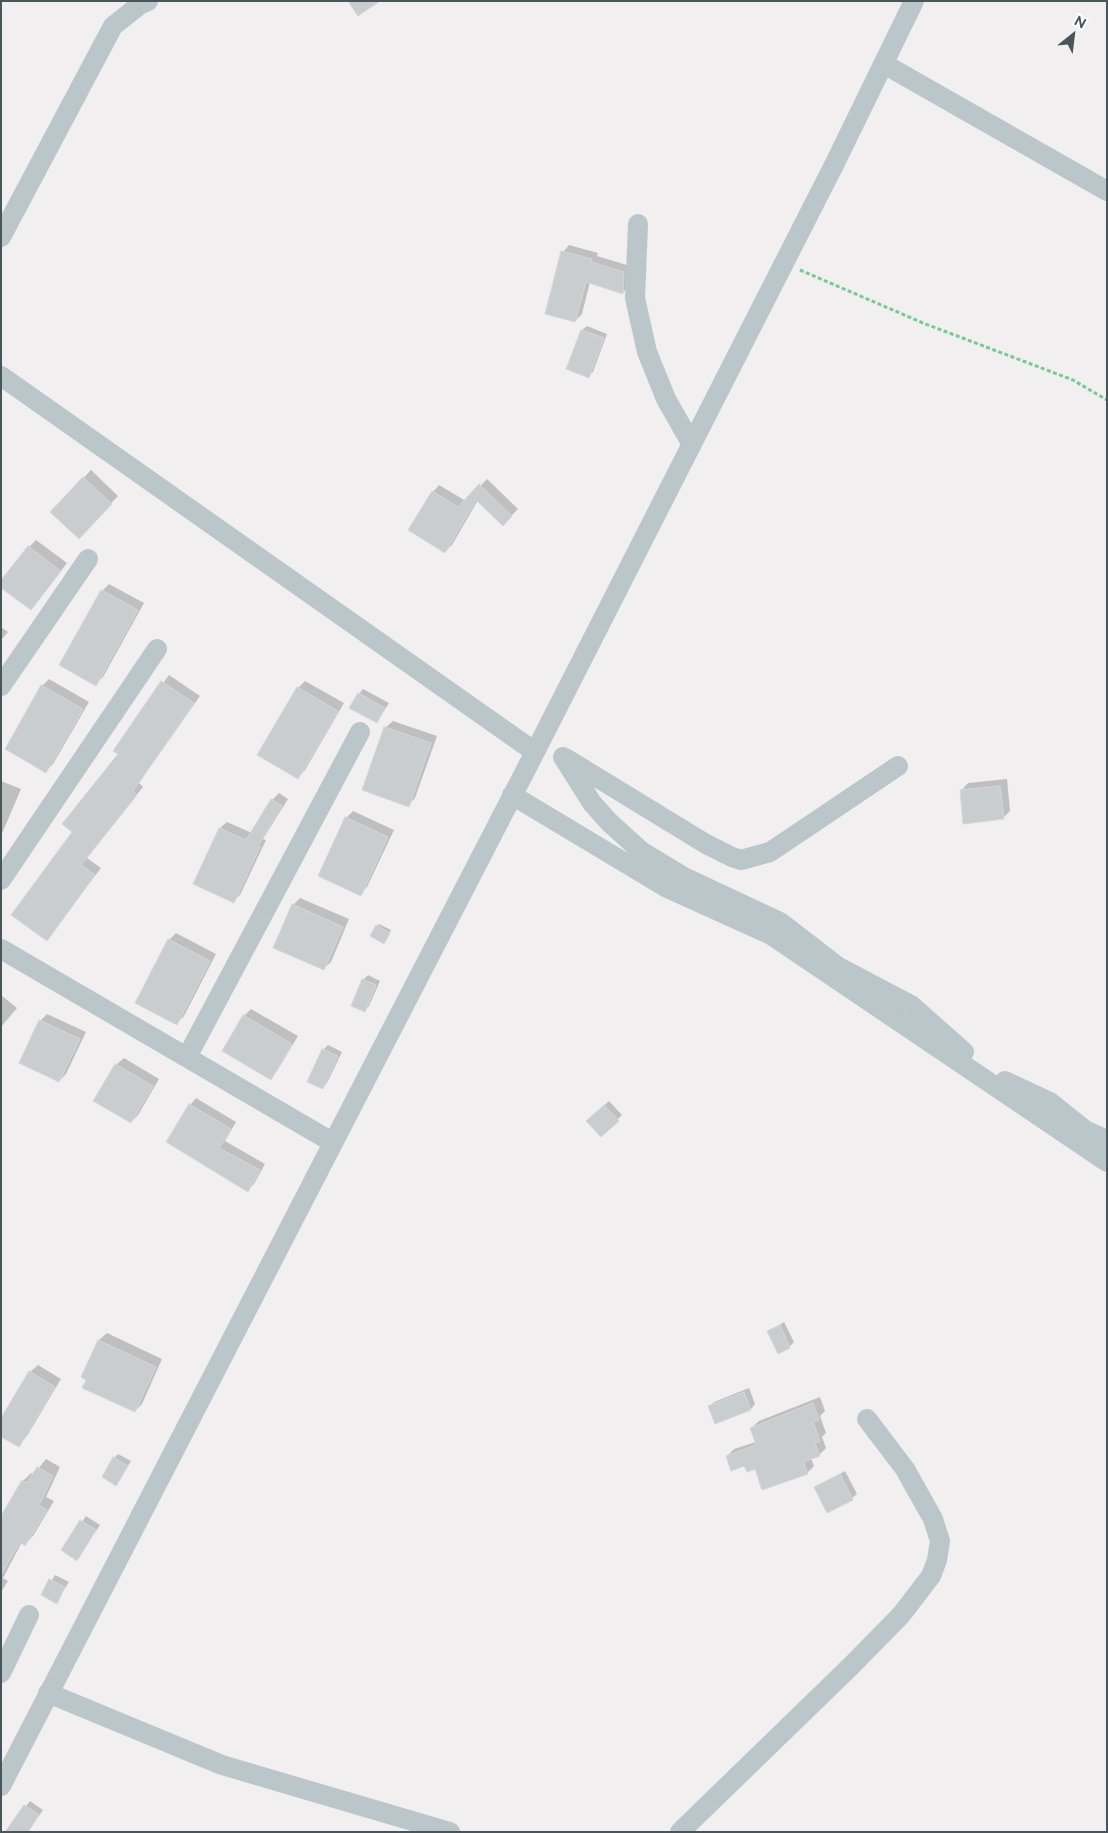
<!DOCTYPE html>
<html>
<head>
<meta charset="utf-8">
<style>
	body { margin:0 }
	#map { position:relative; width:1108px; height:1833px; overflow:hidden; background:#f1efef; font-family:Raleway,sans-serif }
	canvas { display:block }
	.frame { position:absolute; inset:0; border:2px solid #48555b; pointer-events:none }
	.north { position:absolute; left:1048px; top:10px; width:50px; height:50px; -webkit-text-stroke:4px #fff; paint-order:stroke; rotate:29deg; font-size:14px; font-weight:700; line-height:20px; text-align:center; color:#48555b }
	.north::after { content:''; display:block; margin:auto; width:18px; height:22px; background:#48555b; clip-path:polygon(50% 0,100% 100%,50% 72%,0 100%) }
</style>
</head>
<body>
<div id="map">
<canvas width="1108" height="1833"></canvas>
<div class="frame"></div>
<div class="north">N</div>
</div>
<script>
const ctx = document.querySelector('canvas').getContext('2d');
ctx.lineJoin = 'round';
function fill(path, color) {
  ctx.fillStyle = color;
  ctx.fill(path, 'evenodd');
}
function poly(rows) {
  const path = new Path2D();
  for (const r of rows) {
    path.moveTo(r[0], r[1]);
    for (let i = 2; i < r.length; i += 2) path.lineTo(r[i], r[i + 1]);
  }
  return path;
}
function strokePath(path, color, width, dash) {
  ctx.strokeStyle = color;
  ctx.lineWidth = width;
  ctx.lineCap = dash ? 'butt' : 'round';
  ctx.setLineDash(dash || []);
  ctx.stroke(path);
}
const shadow = poly([
	[569,245,598,253,597,256,630,266,630,286,623,292,590,282,582,314,575,321,563,252],
	[587,326,607,334,593,372,588,376,582,330],
	[91,470,118,496,86,530,52,512],
	[487,479,518,509,503,524,478,500,452,545,445,551,433,492,439,485,466,501],
	[36,540,67,563,38,601,29,547],
	[109,584,144,603,103,677,96,684,102,591],
	[1,627,8,632,1,640],
	[169,675,200,696,139,783,143,787,87,858,101,868,47,939,74,832,120,754,114,750],
	[49,679,89,702,53,764,46,771,42,686],
	[305,681,344,703,305,770,298,777,298,688],
	[363,689,389,703,377,722,359,694],
	[393,721,437,736,415,798,408,805,385,728],
	[1007,779,1010,811,1003,818,961,791,968,783],
	[1,781,21,789,1,836],
	[279,793,288,799,263,839,266,840,240,895,233,901,220,828,227,822,252,833,272,800],
	[353,811,394,830,367,887,360,895,346,818],
	[300,898,349,919,331,962,323,969,293,905],
	[379,924,391,930,386,940,372,936],
	[176,933,216,954,184,1016,177,1023,169,940],
	[368,975,380,981,369,1006,365,1010,363,980],
	[1,995,17,1008,1,1027],
	[251,1009,298,1036,277,1071,270,1078,244,1016],
	[47,1014,86,1032,66,1074,59,1081,40,1021],
	[328,1045,342,1052,327,1083,323,1087,323,1050],
	[124,1058,159,1079,138,1115,131,1122,95,1101,116,1065],
	[196,1098,236,1122,225,1141,265,1164,254,1184,248,1190,218,1174,190,1105],
	[609,1101,622,1115,601,1136,588,1121],
	[784,1322,794,1342,789,1347,768,1332],
	[107,1333,162,1359,142,1404,135,1411,82,1377,99,1340],
	[38,1365,61,1379,27,1436,20,1444,30,1372],
	[749,1388,755,1404,751,1409,716,1423,709,1407,714,1402],
	[820,1397,825,1411,820,1416,826,1433,822,1437,826,1448,819,1455,811,1458,814,1466,807,1473,756,1467,727,1456,734,1449,756,1442,751,1428,759,1421],
	[118,1454,131,1461,116,1485,114,1458],
	[46,1459,60,1467,46,1497,54,1501,33,1536,25,1544,22,1542,3,1578,8,1581,1,1592,1,1518,23,1481,31,1473,34,1474],
	[845,1471,857,1494,852,1498,816,1488],
	[86,1516,100,1525,77,1559,63,1550],
	[55,1575,69,1582,56,1602,43,1595],
	[30,1801,43,1810,28,1832,6,1832]
]);
const building = poly([
	[348,1,380,1,358,16,348,1],
	[561,251,592,259,591,262,624,272,623,294,586,282,575,322,545,314,561,251],
	[581,330,604,338,589,378,566,369,581,330],
	[83,477,112,504,79,539,50,512,83,477],
	[479,484,512,516,503,526,476,500,445,553,408,530,432,491,458,507,479,484],
	[28,546,61,571,31,610,1,588,1,580,28,546],
	[101,590,138,610,96,686,59,665,101,590],
	[161,681,194,703,133,791,137,795,81,865,95,875,47,941,11,915,72,832,62,824,118,754,113,751,161,681],
	[41,685,83,709,46,773,5,749,41,685],
	[297,687,338,711,298,779,257,755,297,687],
	[358,693,385,708,377,723,349,708,358,693],
	[384,727,431,743,409,807,362,790,384,727],
	[1000,786,1004,819,963,824,960,790,1000,786],
	[271,799,282,806,258,846,260,847,234,903,193,884,219,828,246,840,271,799],
	[345,817,388,837,361,896,318,876,345,817],
	[292,904,343,927,324,970,273,948,292,904],
	[376,925,390,933,384,944,370,936,376,925],
	[168,939,210,961,177,1025,135,1003,168,939],
	[362,979,376,985,365,1012,351,1006,362,979],
	[243,1015,292,1044,271,1080,222,1051,243,1015],
	[39,1020,80,1039,59,1082,19,1063,39,1020],
	[322,1049,338,1056,323,1089,307,1082,322,1049],
	[115,1064,153,1086,131,1123,93,1101,115,1064],
	[189,1104,231,1129,219,1148,260,1170,248,1192,166,1142,189,1104],
	[604,1105,619,1121,601,1137,586,1121,604,1105],
	[780,1325,790,1348,778,1354,767,1331,780,1325],
	[98,1340,156,1367,135,1412,82,1388,86,1380,81,1377,98,1340],
	[29,1371,55,1387,19,1447,1,1437,1,1418,29,1371],
	[744,1392,751,1410,715,1424,708,1406,744,1392],
	[813,1403,819,1420,813,1422,820,1441,815,1443,820,1456,803,1462,808,1474,762,1490,755,1469,747,1472,744,1466,731,1471,726,1456,756,1445,750,1428,813,1403],
	[113,1457,128,1466,116,1486,102,1477,113,1457],
	[37,1467,53,1476,39,1505,47,1510,25,1546,20,1542,1,1575,1,1516,22,1480,27,1483,37,1467],
	[840,1474,853,1500,827,1513,814,1487,840,1474],
	[80,1520,96,1530,77,1561,61,1550,80,1520],
	[49,1579,65,1587,57,1604,41,1595,49,1579],
	[24,1805,39,1815,28,1832,5,1832,24,1805]
]);
const path = poly([
	[800,270,923,323,1073,380,1107,400]
]);
const minor = poly([
	[884,64,1107,191],
	[638,224,635,298,647,352,666,399,691,443],
	[1,237,113,26,141,4,148,1],
	[1,376,535,752],
	[1,686,88,559],
	[563,757,592,803,609,822,641,851,684,877,780,922,837,966,911,1005,964,1052],
	[567,759,706,844,732,857,741,860,770,852,898,766],
	[512,795,667,888,771,935,1107,1162],
	[1,880,157,649],
	[1,949,332,1142],
	[187,1057,360,732],
	[1005,1081,1050,1102,1085,1130,1107,1140],
	[1,1673,29,1615],
	[48,1693,222,1765,450,1832],
	[1,1786,535,752,835,163,914,1],
	[680,1832,851,1666,901,1615,931,1576,937,1560,940,1541,933,1519,905,1469,867,1419]
]);
fill(shadow, '#0003');
fill(building, '#c9cdd0');
strokePath(building, '#d3d6da', 1);
strokePath(path, '#7ac895', 3, [4, 2.5]);
strokePath(minor, '#bbc6cb', 20);
</script>
</body>
</html>
